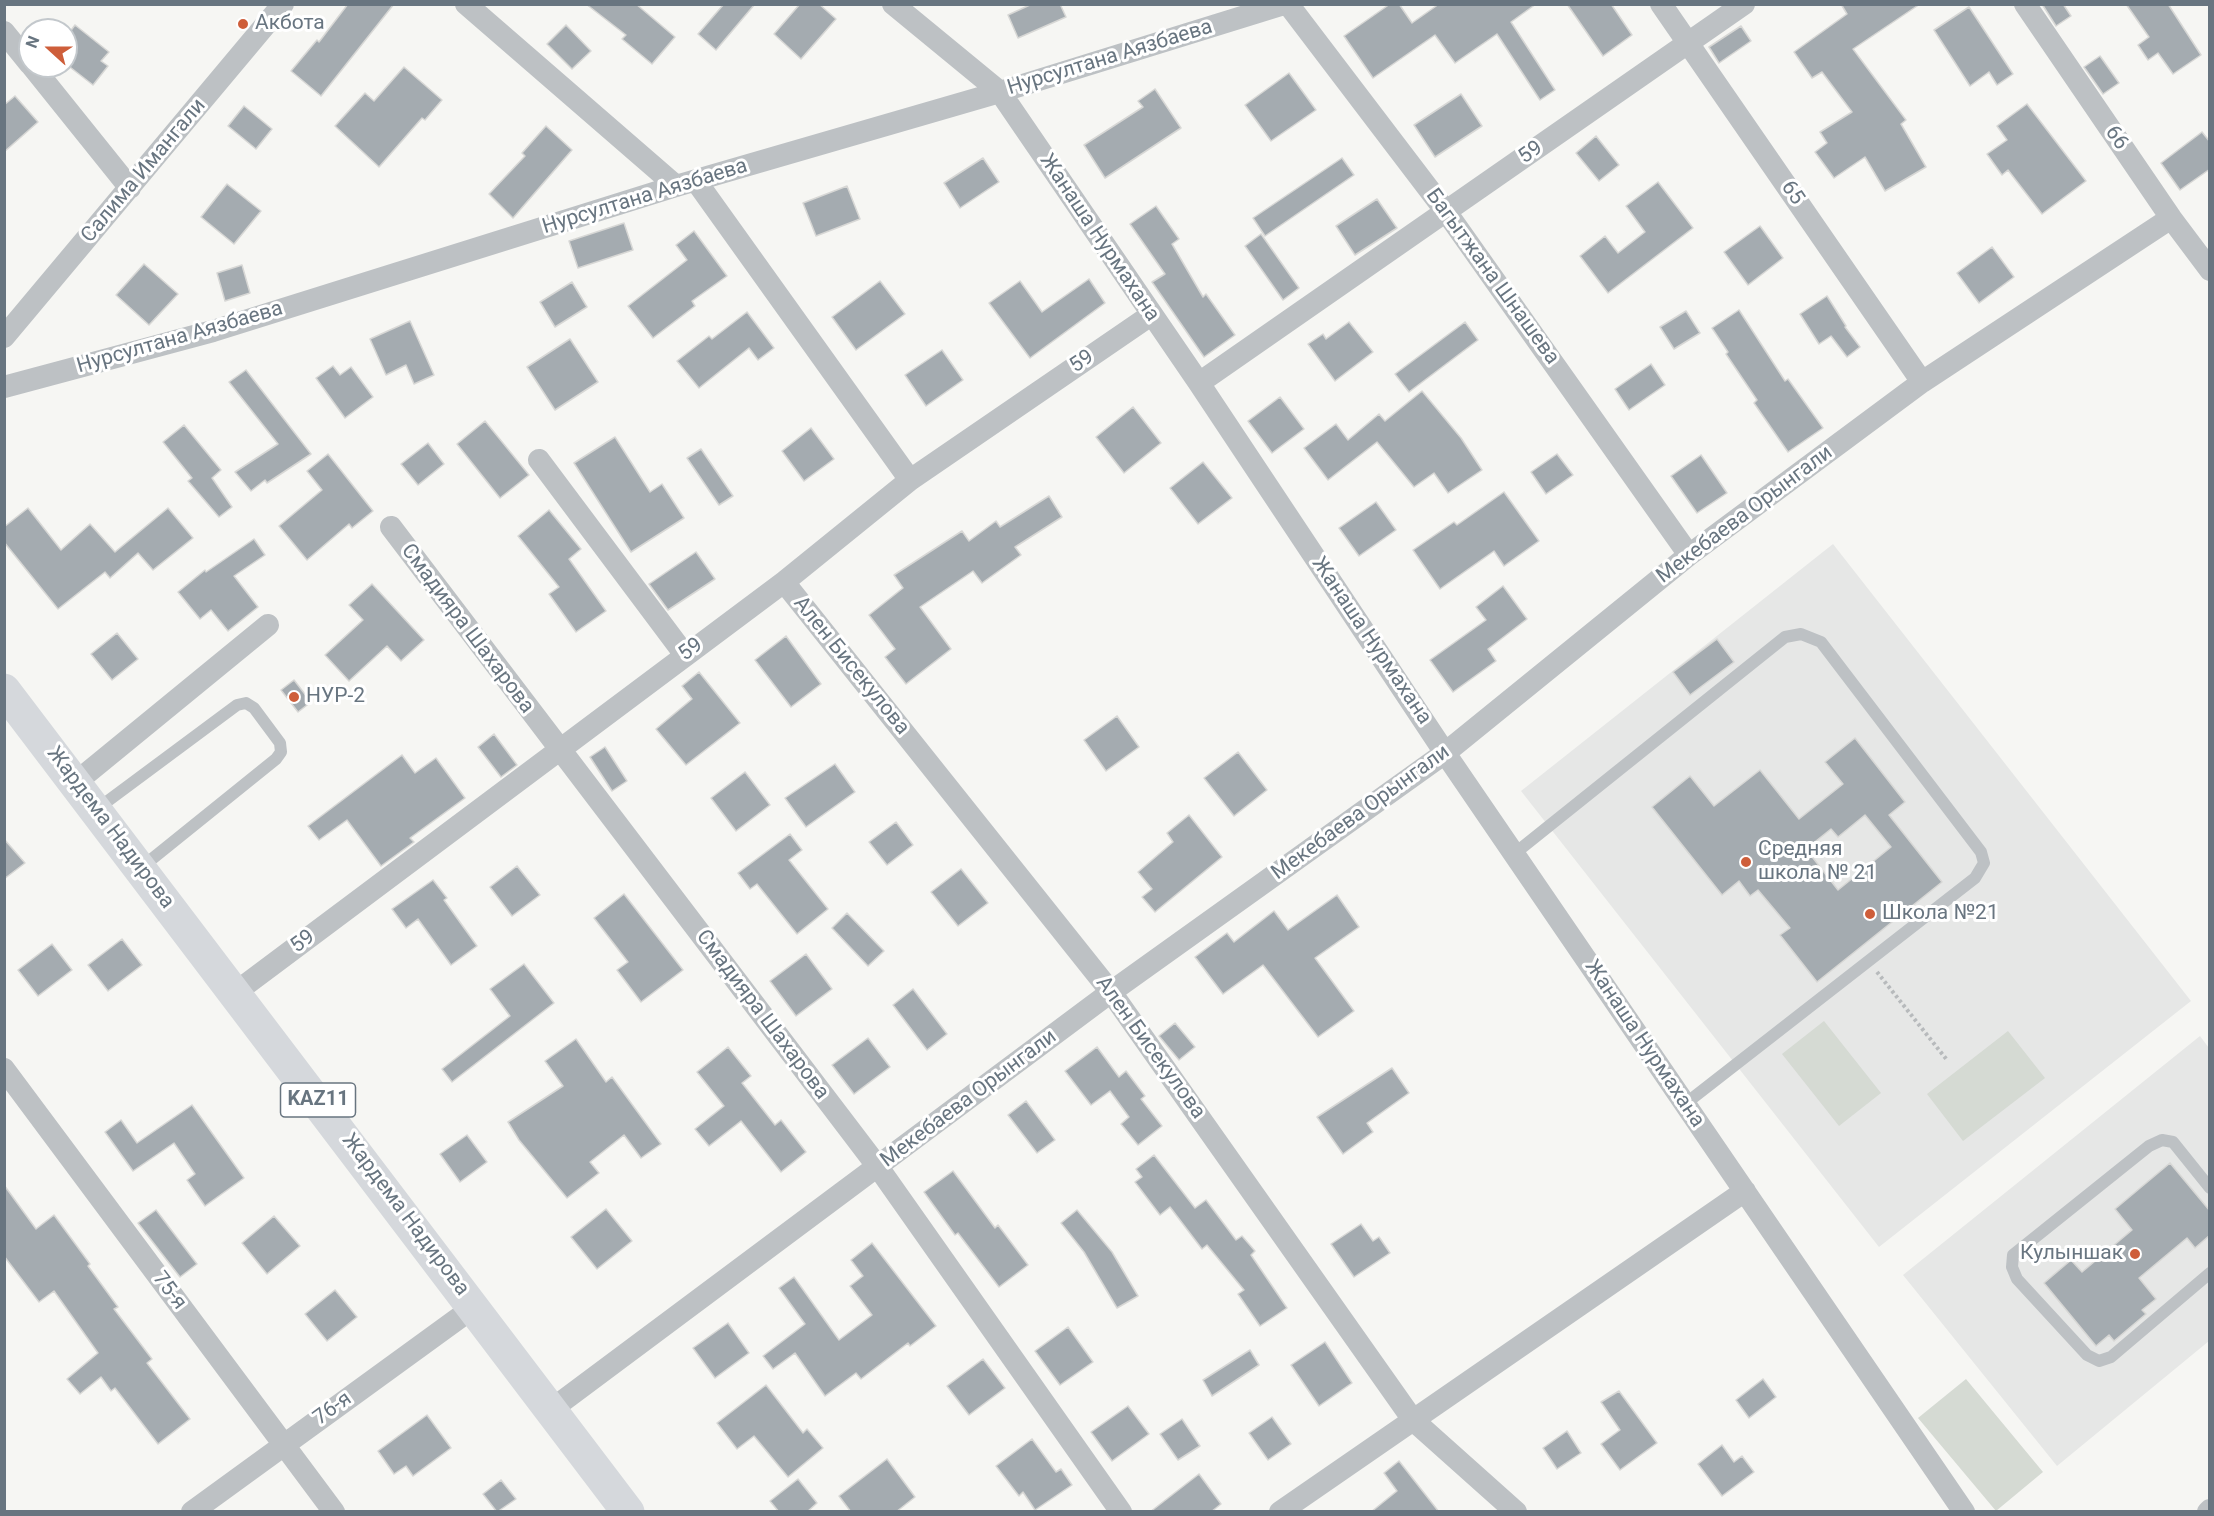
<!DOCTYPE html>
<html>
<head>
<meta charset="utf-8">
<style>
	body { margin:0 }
	#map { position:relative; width:2214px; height:1516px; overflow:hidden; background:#f6f6f3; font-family:Roboto,sans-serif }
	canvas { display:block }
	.frame { position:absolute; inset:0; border:6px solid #687580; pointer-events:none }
	.north { position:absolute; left:18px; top:18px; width:60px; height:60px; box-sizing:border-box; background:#fff; border:2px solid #c3c8cc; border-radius:50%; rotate:291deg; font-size:16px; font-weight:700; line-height:24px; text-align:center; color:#687580 }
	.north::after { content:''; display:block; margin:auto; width:21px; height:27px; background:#ce5e3a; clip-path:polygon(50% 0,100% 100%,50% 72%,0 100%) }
</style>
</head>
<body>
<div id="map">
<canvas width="2214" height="1516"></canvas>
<div class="frame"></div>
<div class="north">N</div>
</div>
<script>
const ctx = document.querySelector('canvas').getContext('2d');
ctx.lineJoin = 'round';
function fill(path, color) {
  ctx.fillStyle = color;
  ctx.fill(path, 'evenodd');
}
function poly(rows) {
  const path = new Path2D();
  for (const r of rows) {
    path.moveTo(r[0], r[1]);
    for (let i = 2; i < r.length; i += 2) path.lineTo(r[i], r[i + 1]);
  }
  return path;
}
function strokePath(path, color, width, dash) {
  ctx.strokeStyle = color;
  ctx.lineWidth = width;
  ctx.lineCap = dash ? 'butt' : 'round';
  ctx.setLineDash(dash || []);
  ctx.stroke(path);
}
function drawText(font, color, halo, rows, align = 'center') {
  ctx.font = font + ' Roboto,sans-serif';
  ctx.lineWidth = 6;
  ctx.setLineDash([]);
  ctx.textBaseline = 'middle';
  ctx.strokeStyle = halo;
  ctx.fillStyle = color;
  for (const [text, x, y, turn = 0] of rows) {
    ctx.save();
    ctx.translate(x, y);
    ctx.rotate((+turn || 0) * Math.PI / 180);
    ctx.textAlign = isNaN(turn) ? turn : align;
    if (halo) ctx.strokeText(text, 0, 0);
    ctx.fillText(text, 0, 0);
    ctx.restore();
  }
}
const built = poly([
	[1833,544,2191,1001,1879,1247,1521,791],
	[2200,1036,2209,1048,2209,1341,2057,1466,1903,1275]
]);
const green = poly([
	[1824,1021,1881,1093,1839,1126,1782,1054],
	[2008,1031,2045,1078,1963,1141,1927,1094],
	[1966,1379,2043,1472,1996,1511,1918,1418]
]);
const building = poly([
	[348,4,394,4,321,96,291,71,317,40,319,42,348,4],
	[586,4,636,4,675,37,652,64,622,39,626,35,586,4],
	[724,4,755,4,716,50,698,34,724,4],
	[800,4,819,4,836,19,801,59,774,34,800,4],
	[1032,4,1060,4,1066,17,1018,38,1008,15,1032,4],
	[1390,4,1399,4,1412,23,1439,4,1536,4,1511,22,1555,90,1540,100,1497,34,1455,63,1435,35,1373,78,1344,36,1390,4],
	[1567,4,1611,4,1632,35,1603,56,1567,4],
	[1841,4,1920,4,1853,49,1906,120,1901,124,1926,167,1885,191,1865,157,1834,178,1815,152,1827,143,1820,132,1852,112,1822,72,1812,78,1794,52,1847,14,1841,4],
	[2042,4,2063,4,2071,16,2056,26,2042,4],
	[2126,4,2168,4,2201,55,2173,74,2158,53,2148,60,2138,45,2149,37,2126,4],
	[1969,7,2013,74,1997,85,1989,72,1970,86,1934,30,1969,7],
	[75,25,109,52,101,61,108,66,93,85,66,64,66,37,75,25],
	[566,25,591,51,572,69,547,44,566,25],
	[1741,26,1751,41,1719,63,1709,47,1741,26],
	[2100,56,2119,83,2103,94,2084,67,2100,56],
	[404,67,442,100,425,120,422,118,379,167,335,126,365,93,374,101,404,67],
	[1289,73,1316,110,1271,141,1245,105,1289,73],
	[1155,89,1181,128,1105,178,1084,145,1143,107,1138,101,1155,89],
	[1461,94,1482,126,1435,157,1414,125,1461,94],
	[15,96,38,122,4,152,4,105,15,96],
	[2027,104,2086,181,2042,214,2008,170,2002,175,1987,154,2007,140,1997,126,2027,104],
	[244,106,272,129,256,149,228,126,244,106],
	[546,126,572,150,513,218,489,194,525,156,522,153,546,126],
	[2202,132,2210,142,2210,169,2180,190,2161,163,2202,132],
	[1596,136,1619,165,1599,181,1576,153,1596,136],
	[983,158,999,182,960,208,944,183,983,158],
	[1342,158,1354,175,1265,236,1253,218,1342,158],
	[1658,182,1693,228,1608,293,1580,256,1605,236,1618,253,1645,232,1626,206,1658,182],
	[227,184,261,211,234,244,201,217,227,184],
	[847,186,860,219,816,236,803,203,847,186],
	[1377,199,1397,228,1355,255,1336,226,1377,199],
	[1156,206,1179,239,1172,244,1203,297,1206,294,1235,335,1204,357,1152,282,1165,274,1130,224,1156,206],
	[624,223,633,250,578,268,569,241,624,223],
	[1760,226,1783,258,1748,285,1724,252,1760,226],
	[694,231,727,276,692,301,695,306,653,338,628,306,687,260,676,245,694,231],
	[1261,234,1299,288,1283,300,1245,246,1261,234],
	[1992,247,2014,277,1979,303,1957,273,1992,247],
	[144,264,178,294,149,325,116,295,144,264],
	[242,265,250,293,225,301,217,273,242,265],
	[1089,279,1105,303,1030,358,989,303,1020,281,1042,312,1089,279],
	[880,281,905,314,856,350,832,317,880,281],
	[572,282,587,307,555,327,540,302,572,282],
	[1827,296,1846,326,1845,327,1860,347,1847,357,1831,336,1819,344,1800,314,1827,296],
	[1739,310,1785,381,1788,379,1823,428,1788,452,1754,403,1757,400,1726,354,1728,352,1712,328,1739,310],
	[1686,311,1700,333,1674,349,1660,327,1686,311],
	[747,312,774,348,758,360,749,348,699,388,677,361,709,336,712,339,747,312],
	[410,321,434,375,414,384,406,365,386,375,370,339,410,321],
	[1349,322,1373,352,1335,381,1308,344,1323,334,1326,339,1349,322],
	[1465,322,1478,340,1409,392,1395,374,1465,322],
	[570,339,598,382,555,410,527,367,570,339],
	[942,350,963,380,926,406,905,375,942,350],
	[1651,364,1665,385,1629,410,1615,389,1651,364],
	[333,366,340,375,351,367,373,397,345,418,316,378,333,366],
	[246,370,311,454,267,483,265,480,251,491,235,472,278,444,229,382,246,370],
	[1422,391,1461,438,1482,470,1448,493,1434,473,1414,487,1377,442,1328,480,1304,448,1336,424,1348,440,1379,414,1385,421,1422,391],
	[1280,397,1304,429,1272,453,1248,421,1280,397],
	[1133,407,1161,443,1124,473,1096,437,1133,407],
	[485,421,529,475,500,498,457,444,485,421],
	[184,425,221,470,212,478,232,507,219,517,188,481,192,478,163,442,184,425],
	[811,428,834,459,804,481,782,451,811,428],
	[615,437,650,492,662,484,684,518,631,552,574,463,615,437],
	[428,443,444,464,418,485,401,464,428,443],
	[701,449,733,496,719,505,687,458,701,449],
	[328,454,373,511,352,528,349,524,307,560,279,526,322,490,307,471,328,454],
	[1557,454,1573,475,1546,494,1531,472,1557,454],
	[1701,455,1727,493,1697,513,1671,476,1701,455],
	[1203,462,1232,498,1198,524,1170,488,1203,462],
	[1504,492,1539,541,1504,566,1494,551,1440,589,1413,550,1454,522,1457,525,1504,492],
	[1049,496,1062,517,1015,547,1021,555,982,583,973,571,920,607,951,649,906,684,885,657,895,649,869,615,903,588,894,575,962,531,969,541,996,521,1000,527,1049,496],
	[1376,502,1396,530,1359,556,1339,528,1376,502],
	[28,508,61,550,90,524,115,552,168,508,193,538,153,570,138,553,110,578,105,572,58,609,4,542,4,527,28,508],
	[549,510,581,549,569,559,606,611,576,632,549,594,559,587,518,536,549,510],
	[254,539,265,555,234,576,258,607,228,631,211,610,200,619,178,592,205,570,206,572,254,539],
	[696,552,715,579,668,610,649,584,696,552],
	[372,584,424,640,401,661,387,646,349,681,325,655,363,620,349,605,372,584],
	[1503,586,1527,619,1488,649,1496,661,1453,692,1430,660,1486,620,1476,607,1503,586],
	[117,633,138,659,112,680,91,654,117,633],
	[786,636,821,684,791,707,755,660,786,636],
	[1717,639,1734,662,1690,695,1673,672,1717,639],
	[699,672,740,723,686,765,656,729,692,699,682,686,699,672],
	[294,680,311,702,298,712,281,690,294,680],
	[1117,716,1139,747,1106,771,1084,740,1117,716],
	[494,734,517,765,501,777,478,747,494,734],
	[1855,738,1905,802,1889,815,1942,882,1817,982,1780,935,1790,928,1758,890,1750,896,1739,881,1722,895,1652,807,1690,776,1714,806,1760,770,1799,819,1843,784,1825,762,1855,738],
	[1865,815,1891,847,1838,890,1806,849,1831,829,1838,837,1865,815],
	[605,747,627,781,612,791,590,757,605,747],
	[1238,752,1267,790,1234,816,1204,778,1238,752],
	[402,755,415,773,436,758,465,798,410,838,414,842,381,866,347,820,319,840,308,826,402,755],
	[835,764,855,792,806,827,785,798,835,764],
	[745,772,770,805,736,831,711,798,745,772],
	[1189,815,1222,857,1155,912,1142,897,1152,889,1138,872,1173,842,1167,833,1189,815],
	[896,822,913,845,887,865,869,842,896,822],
	[790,834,802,850,789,860,828,909,797,934,757,884,750,889,738,873,790,834],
	[4,839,25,863,4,879,4,839],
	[517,866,540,895,512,916,490,887,517,866],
	[961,869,988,903,958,926,931,892,961,869],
	[433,880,447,898,444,900,477,946,451,965,418,919,406,928,392,909,433,880],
	[624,894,683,970,641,1002,617,970,628,962,594,918,624,894],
	[1337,895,1359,927,1315,958,1354,1011,1318,1037,1263,965,1223,994,1195,957,1227,933,1234,942,1274,911,1288,930,1337,895],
	[847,913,884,951,868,966,832,928,847,913],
	[122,939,142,965,108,991,88,965,122,939],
	[52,944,72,970,38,996,18,970,52,944],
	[806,954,832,989,796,1016,770,981,806,954],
	[524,964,554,1003,452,1082,442,1069,510,1016,490,989,524,964],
	[913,989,947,1034,927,1050,893,1005,913,989],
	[1175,1023,1195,1047,1179,1060,1159,1036,1175,1023],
	[868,1038,890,1067,854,1094,832,1065,868,1038],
	[576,1039,606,1082,612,1077,661,1144,641,1158,624,1135,590,1162,599,1173,567,1198,519,1140,508,1122,563,1086,545,1061,576,1039],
	[728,1047,751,1076,742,1083,775,1125,781,1120,806,1152,781,1172,741,1121,709,1146,695,1129,724,1106,697,1072,728,1047],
	[1097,1047,1119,1077,1126,1071,1145,1096,1141,1099,1162,1126,1138,1145,1121,1124,1129,1117,1110,1091,1091,1105,1065,1071,1097,1047],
	[1392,1068,1409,1093,1367,1123,1373,1132,1343,1154,1317,1117,1392,1068],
	[1026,1101,1055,1140,1037,1153,1008,1115,1026,1101],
	[192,1105,244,1178,205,1206,187,1180,195,1174,174,1143,133,1171,105,1132,121,1120,137,1143,192,1105],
	[467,1135,487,1162,460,1182,440,1154,467,1135],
	[1154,1155,1195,1208,1206,1200,1236,1240,1242,1236,1255,1251,1251,1255,1287,1308,1260,1326,1238,1294,1244,1290,1207,1245,1202,1249,1170,1207,1160,1215,1135,1182,1142,1177,1136,1169,1154,1155],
	[2170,1163,2210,1211,2210,1235,2195,1248,2187,1238,2139,1278,2156,1299,2142,1310,2146,1314,2114,1341,2109,1335,2096,1346,2044,1283,2071,1260,2082,1272,2132,1230,2115,1209,2170,1163],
	[953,1171,995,1228,998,1225,1028,1265,999,1287,958,1233,955,1235,924,1192,953,1171],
	[4,1185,36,1229,54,1215,90,1264,88,1266,118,1307,114,1309,152,1359,147,1363,190,1419,158,1444,115,1388,111,1391,101,1377,80,1394,67,1379,98,1353,54,1291,39,1302,4,1256,4,1185],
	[606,1209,632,1241,597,1269,571,1237,606,1209],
	[156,1210,197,1264,180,1277,138,1223,156,1210],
	[1077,1210,1112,1252,1138,1296,1117,1308,1084,1252,1061,1223,1077,1210],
	[274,1216,300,1246,267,1274,242,1243,274,1216],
	[1361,1224,1373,1241,1379,1237,1390,1253,1354,1277,1331,1244,1361,1224],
	[872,1243,936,1326,910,1346,908,1343,861,1379,856,1373,825,1396,795,1353,773,1369,763,1356,805,1324,779,1288,794,1277,839,1340,872,1315,850,1286,863,1276,851,1260,872,1243],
	[335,1290,357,1317,327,1341,305,1314,335,1290],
	[728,1323,749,1353,715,1378,693,1348,728,1323],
	[1068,1327,1093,1362,1060,1385,1035,1351,1068,1327],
	[1325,1342,1352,1383,1319,1406,1291,1365,1325,1342],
	[1250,1350,1259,1365,1212,1396,1203,1380,1250,1350],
	[983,1359,1005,1388,969,1415,947,1386,983,1359],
	[1763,1379,1776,1397,1749,1418,1736,1400,1763,1379],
	[766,1385,803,1433,807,1429,823,1448,788,1477,754,1436,737,1449,717,1423,766,1385],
	[1619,1391,1657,1443,1620,1470,1601,1444,1620,1430,1601,1402,1619,1391],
	[1128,1406,1149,1434,1112,1461,1091,1432,1128,1406],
	[427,1415,451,1448,413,1476,406,1466,394,1474,378,1451,427,1415],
	[1272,1417,1291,1444,1268,1460,1249,1433,1272,1417],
	[1182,1419,1200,1446,1178,1460,1160,1434,1182,1419],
	[1567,1431,1581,1453,1557,1469,1543,1448,1567,1431],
	[1032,1439,1056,1472,1061,1469,1072,1485,1035,1510,1023,1492,1019,1496,996,1466,1032,1439],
	[1722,1445,1734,1462,1742,1456,1754,1472,1722,1496,1698,1464,1722,1445],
	[887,1459,915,1497,896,1512,851,1512,839,1496,887,1459],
	[1399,1461,1439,1512,1371,1512,1397,1491,1384,1473,1399,1461],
	[1199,1474,1221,1504,1211,1512,1150,1512,1199,1474],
	[798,1479,817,1503,807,1512,779,1512,770,1501,798,1479],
	[501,1480,516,1499,497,1512,483,1494,501,1480]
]);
const path = poly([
	[1877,972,1947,1060]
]);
const service = poly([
	[97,809,237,705,246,703,254,708,280,743,281,752,276,759,142,867],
	[1514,854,1785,637,1801,634,1821,642,1981,852,1984,863,1975,878,1685,1104],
	[2210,1188,2173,1142,2162,1140,2149,1146,2013,1255,2012,1267,2017,1279,2087,1355,2099,1361,2111,1357,2210,1273]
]);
const minor = poly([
	[466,4,676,186],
	[893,4,1000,92,1199,383,1445,753,1964,1512],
	[1288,4,1447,213,1689,555],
	[1661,4,1922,382],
	[2025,4,2171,218,2210,270],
	[4,32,30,64],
	[32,66,130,188],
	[696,181,910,480],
	[4,337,283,4],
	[1199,383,1744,4],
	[4,387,213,331,676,186,1000,92,1284,4],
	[539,460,685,655],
	[391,527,878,1167,1121,1512],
	[784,582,1111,992,1413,1420,1516,1512],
	[75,783,268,625],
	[236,992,784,582,910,480,1151,315],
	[4,1069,334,1512],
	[552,1409,1111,992,1445,753,1689,555,1922,382,2171,218],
	[192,1512,474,1307],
	[1280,1512,1745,1191],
	[2208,1512,2210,1510]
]);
const trunk = poly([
	[4,690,628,1512]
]);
const markers = [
	[243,24,6,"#ce5e3a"],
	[294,697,6,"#ce5e3a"],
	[1746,862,6,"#ce5e3a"],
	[1870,914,6,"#ce5e3a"],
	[2135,1254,6,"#ce5e3a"]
];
const shields = [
	[318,1100,75]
];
const shieldNames = [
	["KAZ11",318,1100]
];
const poiNames = [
	["Акбота",255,24],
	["НУР-2",306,697],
	["Средняя",1758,850],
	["школа № 21",1758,874],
	["Школа №21",1882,914],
	["Кулыншак",2123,1254,"right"]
];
const streetNames = [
	["Нурсултана Аязбаева",1110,58,-17],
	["66",2116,138,56],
	["59",1531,153,-35],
	["Салима Имангали",144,171,-50],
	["65",1792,193,56],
	["Нурсултана Аязбаева",645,197,-17],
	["Жанаша Нурмахана",1099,238,56],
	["Багытжана Шнашева",1492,277,54],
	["Нурсултана Аязбаева",180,338,-16],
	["59",1082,362,-34],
	["Мекебаева Орынгали",1745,515,-37],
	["Смадияра Шахарова",467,629,53],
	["Жанаша Нурмахана",1371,641,56],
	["59",691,650,-37],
	["Ален Бисекулова",851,666,51],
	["Мекебаева Орынгали",1361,813,-36],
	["Жардема Надирова",110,828,53],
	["59",303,942,-37],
	["Смадияра Шахарова",762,1015,53],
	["Жанаша Нурмахана",1644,1044,56],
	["Ален Бисекулова",1150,1048,54],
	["Мекебаева Орынгали",969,1099,-37],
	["Жардема Надирова",405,1215,53],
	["75-я",169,1291,53],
	["76-я",333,1409,-36]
];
fill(built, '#e6e7e6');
fill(green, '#d5dad3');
fill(building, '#a4abb0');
strokePath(building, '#d7d7d5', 1.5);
strokePath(path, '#b7babc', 4, [3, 3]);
strokePath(service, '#bdc1c4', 12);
strokePath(minor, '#bdc1c4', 22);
strokePath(trunk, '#d5d8dc', 33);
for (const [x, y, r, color] of markers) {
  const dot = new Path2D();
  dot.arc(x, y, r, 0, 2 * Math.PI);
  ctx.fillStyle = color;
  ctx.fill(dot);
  strokePath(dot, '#fff', 2);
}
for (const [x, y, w] of shields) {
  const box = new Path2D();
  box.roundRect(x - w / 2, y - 17, w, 34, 4.5);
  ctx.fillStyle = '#fff';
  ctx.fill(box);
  strokePath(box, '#687580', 1.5);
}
drawText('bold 20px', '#687580', null, shieldNames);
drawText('21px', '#687580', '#fff', poiNames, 'left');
drawText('21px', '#687580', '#fff', streetNames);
</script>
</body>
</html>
